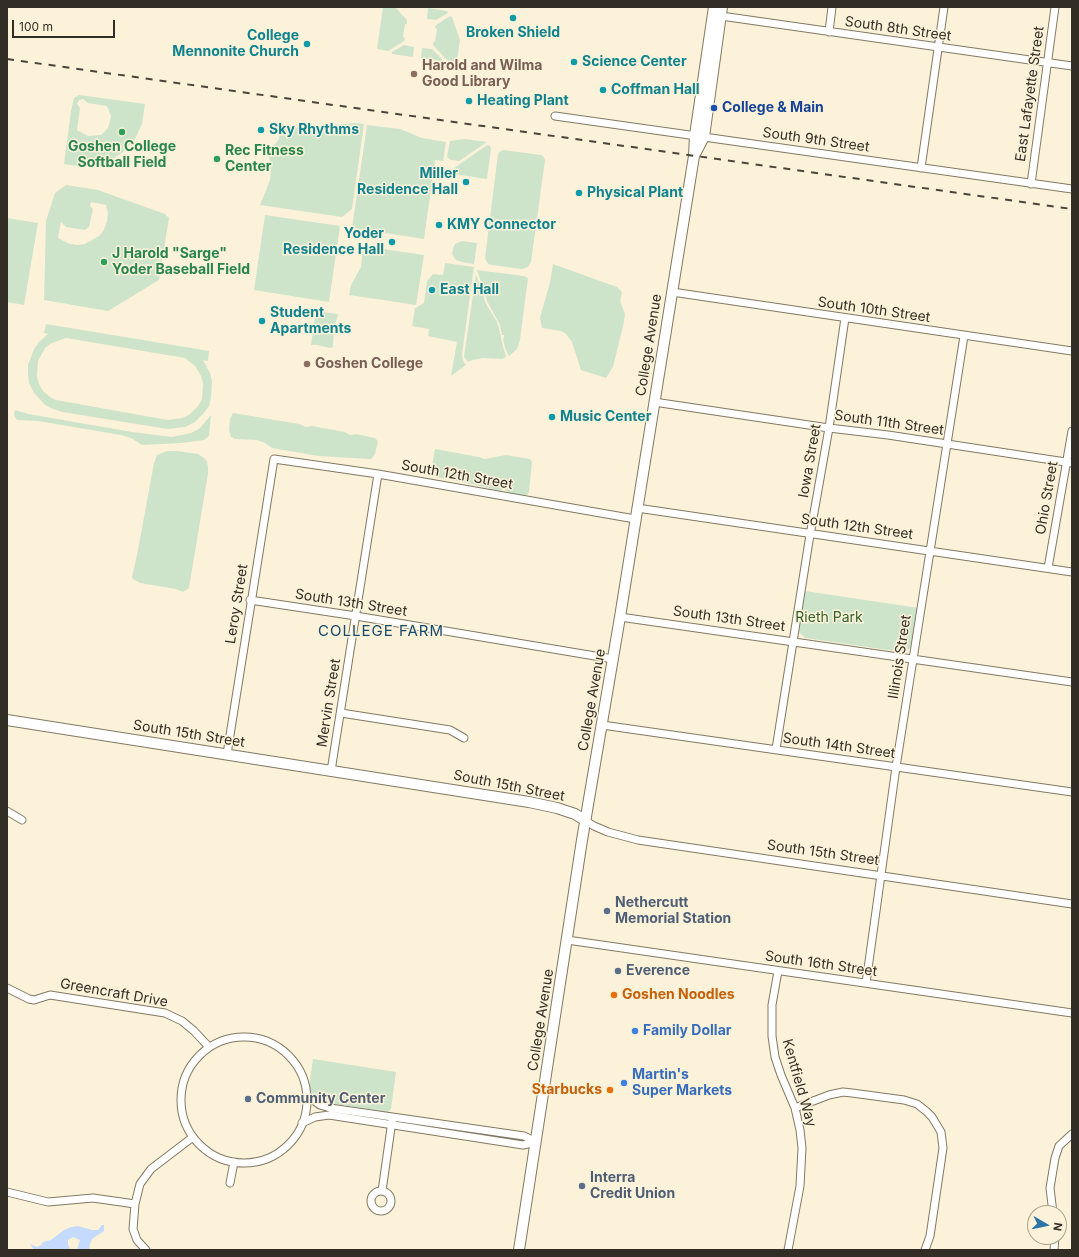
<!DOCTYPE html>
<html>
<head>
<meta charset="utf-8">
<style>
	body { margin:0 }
	#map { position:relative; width:1079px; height:1257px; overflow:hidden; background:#fcf2d9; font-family:Inter,sans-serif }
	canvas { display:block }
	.frame { position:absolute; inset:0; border:8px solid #322e25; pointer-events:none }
	.north { position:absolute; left:1027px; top:1205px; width:40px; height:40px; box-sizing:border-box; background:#fcf2d9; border:1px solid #aba491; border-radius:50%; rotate:99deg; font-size:11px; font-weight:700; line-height:16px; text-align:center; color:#322e25 }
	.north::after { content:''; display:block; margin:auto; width:14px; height:18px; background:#2b75a9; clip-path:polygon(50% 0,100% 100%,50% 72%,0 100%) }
	.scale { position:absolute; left:12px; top:20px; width:103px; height:18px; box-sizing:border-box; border:2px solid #322e25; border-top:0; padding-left:5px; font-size:12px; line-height:14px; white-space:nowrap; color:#322e25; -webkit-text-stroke:3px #fcf2d9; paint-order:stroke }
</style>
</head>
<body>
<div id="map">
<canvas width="1079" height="1257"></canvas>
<div class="frame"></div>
<div class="north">N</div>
<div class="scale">100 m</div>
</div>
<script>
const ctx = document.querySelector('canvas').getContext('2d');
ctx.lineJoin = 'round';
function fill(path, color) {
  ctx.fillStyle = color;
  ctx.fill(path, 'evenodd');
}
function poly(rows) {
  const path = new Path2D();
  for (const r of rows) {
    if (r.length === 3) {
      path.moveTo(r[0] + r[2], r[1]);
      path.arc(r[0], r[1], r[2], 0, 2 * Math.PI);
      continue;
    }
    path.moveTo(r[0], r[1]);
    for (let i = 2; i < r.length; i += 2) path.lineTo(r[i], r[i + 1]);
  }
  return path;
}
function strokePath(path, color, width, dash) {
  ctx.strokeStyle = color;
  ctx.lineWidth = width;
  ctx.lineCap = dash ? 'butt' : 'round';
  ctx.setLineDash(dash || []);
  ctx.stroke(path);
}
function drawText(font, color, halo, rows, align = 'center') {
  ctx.font = font + ' Inter,sans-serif';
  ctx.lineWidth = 3;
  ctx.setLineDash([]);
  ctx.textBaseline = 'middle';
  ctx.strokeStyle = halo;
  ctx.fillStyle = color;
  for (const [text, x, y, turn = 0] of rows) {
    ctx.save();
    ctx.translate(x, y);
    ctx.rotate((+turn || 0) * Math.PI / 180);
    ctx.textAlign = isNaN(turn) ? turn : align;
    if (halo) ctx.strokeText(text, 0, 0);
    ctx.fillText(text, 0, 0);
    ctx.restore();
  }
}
const green = poly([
	[383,7,395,7,407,20,407,24,405,24,403,37,405,38,404,41,388,51,377,49],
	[428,8,447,11,448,13,436,20,427,19],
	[450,16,452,17,460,40,457,61,455,63,449,62,433,45,433,42,435,42,437,29,435,28,436,25],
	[404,45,414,47,413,57,392,54,392,52],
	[422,48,432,49,442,59,442,61,421,58],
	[79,95,145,104,142,124,135,139,123,152,110,161,96,166,84,167,64,164,71,111,74,98],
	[83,99,88,103,107,106,111,116,110,121,108,128,101,135,88,136,77,130,80,108,77,104,79,100],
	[357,123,364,124,352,209,342,217,260,205,270,180,271,170,268,149,276,143,279,139,281,129],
	[367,125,400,129,422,138,446,142,443,161,435,160,424,239,352,228],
	[465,139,487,142,459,161,451,160,447,157,450,141],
	[487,145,490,146,491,148,487,179,447,173],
	[503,150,541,155,543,156,545,160,531,262,528,267,522,269,492,265,488,264,485,258,498,154,499,152],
	[66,185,98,190,165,214,169,218,159,280,108,311,44,300,46,221,55,193],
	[91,202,106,205,108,213,107,221,104,230,99,236,85,244,78,245,70,244,58,238,61,222,66,227,85,230,89,227,93,209,90,206],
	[265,215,340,226,329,302,254,290],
	[7,218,38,223,24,305,7,302],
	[462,241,477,243,474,264,462,262,456,260,452,254,453,248,455,244],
	[363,246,424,255,416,305,349,295,351,285,361,267],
	[445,263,474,267,462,354,463,361,466,365,451,376,457,342,428,336,429,329,412,326,415,308,424,303,427,281,433,274,443,275],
	[553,264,617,287,622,292,620,301,625,314,624,322,613,367,606,378,581,370,572,342,566,334,561,331,542,328,540,318,550,282],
	[477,270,524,276,528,278,520,340,517,349,509,356,505,348,503,339,504,338,504,335,502,335,500,325,487,301],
	[476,274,486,304,497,322,499,328,503,347,506,356,506,357,502,359,483,358,473,360,468,362,464,357],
	[316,311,337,314,338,315,334,327,333,347,330,348,317,345,311,345],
	[46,324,209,351,208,361,203,360,210,373,212,381,211,398,209,406,203,414,195,422,185,427,168,429,62,412,53,409,45,405,34,393,29,383,28,374,28,365,34,349,39,342,48,334,44,333],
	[66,338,185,358,195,366,201,376,203,384,202,399,198,406,189,415,182,418,168,420,56,400,50,397,43,391,39,384,37,376,38,361,45,348,52,343],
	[15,410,28,414,132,432,172,437,191,433,199,429,211,415,209,436,204,440,182,443,142,445,131,438,121,435,38,421,17,420,14,415],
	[233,413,299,424,306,427,312,426,345,432,350,435,356,434,375,438,378,441,375,454,371,459,369,459,318,456,272,448,265,443,257,440,235,439,231,437,229,430,230,419],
	[435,449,479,457,485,459,506,455,530,459,532,462,529,492,527,495,525,496,507,492,504,488,500,491,496,490,458,481,435,477,432,466],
	[167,451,176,451,198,454,204,458,207,461,208,467,208,474,189,588,183,592,176,589,140,583,133,579,132,577,138,550,154,463,157,455],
	[805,591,919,608,911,647,905,652,902,652,805,638,799,632,799,628],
	[313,1059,396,1072,391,1109,388,1112,329,1103,314,1097,309,1087]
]);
const water = poly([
	[102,1225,104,1225,104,1231,92,1239,90,1244,89,1250,77,1250,80,1240,73,1237,68,1240,68,1245,70,1249,73,1250,34,1250,30,1244,37,1247,41,1245,43,1242,51,1240,64,1230,71,1227,78,1226,92,1230,98,1230]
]);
const street = poly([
	[721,16,1072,66],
	[829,32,832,7],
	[555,116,1072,189],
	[921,168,944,7],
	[1031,184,1055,7],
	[672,292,1072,351],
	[654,402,829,428,888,435,1072,463],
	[637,508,1072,572],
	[1048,568,1072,431],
	[250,600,356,616,613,659],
	[620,617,1072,682],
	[341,713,450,730,464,738],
	[602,725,1072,792],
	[776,749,809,541,829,428,845,318],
	[227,754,274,459,378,474,635,519],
	[331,771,378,474],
	[7,811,22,820],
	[586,821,594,826,608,832,638,840,1072,904],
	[567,940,1072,1013],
	[778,971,772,1005,772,1036,775,1057,781,1075,795,1108,800,1130,802,1148,800,1186,788,1250],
	[866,983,896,767,964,336],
	[7,988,29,999,34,1000,50,995,165,1013,182,1021,194,1031,209,1047],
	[244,1100,63],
	[306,1095,320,1105,330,1108,524,1136,536,1142],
	[795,1108,829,1095,843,1092,852,1093,904,1100,917,1104,926,1111,932,1117,941,1132,943,1148,930,1236,925,1250],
	[302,1123,315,1117,329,1115,523,1145,536,1142],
	[230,1183,234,1162],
	[381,1201,10],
	[382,1191,392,1121],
	[7,1192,48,1202,93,1198,135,1204],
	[1053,1213,1050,1188,1055,1158,1059,1146,1072,1134],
	[146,1250,137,1240,133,1229,135,1204,140,1184,151,1169,193,1137],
	[1054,1250,1055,1237]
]);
const secondary = poly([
	[695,154,704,137,722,7],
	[7,720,529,802,557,808,575,814,586,821],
	[519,1250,582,840,620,617,694,156,695,135,714,7]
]);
const rail = poly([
	[7,59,1072,209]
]);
const markers = [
	[513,18,4,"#0f9aa8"],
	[307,44,4,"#0f9aa8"],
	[574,62,4,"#0f9aa8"],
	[414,74,4,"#8d6e63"],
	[603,90,4,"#0f9aa8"],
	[469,101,4,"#0f9aa8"],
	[714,108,4,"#1a4fb4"],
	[261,130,4,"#0f9aa8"],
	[122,132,4,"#2e9e5b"],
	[217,159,4,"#2e9e5b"],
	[466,182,4,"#0f9aa8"],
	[579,193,4,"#0f9aa8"],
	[439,225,4,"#0f9aa8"],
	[392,242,4,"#0f9aa8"],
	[104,262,4,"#2e9e5b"],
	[432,290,4,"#0f9aa8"],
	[262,321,4,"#0f9aa8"],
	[307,364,4,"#8d6e63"],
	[552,417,4,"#0f9aa8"],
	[607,911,4,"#5c6f8a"],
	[618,971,4,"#5c6f8a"],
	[614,995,4,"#e8710a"],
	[635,1031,4,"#3f7fe0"],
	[624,1083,4,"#3f7fe0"],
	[610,1090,4,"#e8710a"],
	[248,1099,4,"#5c6f8a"],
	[582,1186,4,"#5c6f8a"]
];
const streetNames = [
	["South 8th Street",898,29,8],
	["East Lafayette Street",1030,94,-82],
	["South 9th Street",816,140,8],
	["South 10th Street",874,310,8],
	["College Avenue",649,345,-81],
	["South 11th Street",889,423,8],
	["Iowa Street",810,461,-80],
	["South 12th Street",457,475,10],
	["Ohio Street",1047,498,-80],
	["South 12th Street",857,527,8],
	["South 13th Street",351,603,9],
	["Leroy Street",237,604,-81],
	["South 13th Street",729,619,8],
	["Illinois Street",900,657,-81],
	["College Avenue",592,700,-80],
	["Mervin Street",329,703,-81],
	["South 15th Street",189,734,9],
	["South 14th Street",839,746,8],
	["South 15th Street",509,786,11],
	["South 15th Street",823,853,8],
	["South 16th Street",821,964,8],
	["Greencraft Drive",114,993,10],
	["College Avenue",541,1020,-81],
	["Kentfield Way",799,1083,74]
];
const cultureNames = [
	["Broken Shield",513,33,"center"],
	["College",299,36,"right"],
	["Mennonite Church",299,52,"right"],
	["Science Center",582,62],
	["Coffman Hall",611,90],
	["Heating Plant",477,101],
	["Sky Rhythms",269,130],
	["Miller",458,174,"right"],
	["Residence Hall",458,190,"right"],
	["Physical Plant",587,193],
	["KMY Connector",447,225],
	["Yoder",384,234,"right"],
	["Residence Hall",384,250,"right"],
	["East Hall",440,290],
	["Student",270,313],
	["Apartments",270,329],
	["Music Center",560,417]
];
const educationNames = [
	["Harold and Wilma",422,66],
	["Good Library",422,82],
	["Goshen College",315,364]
];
const transitNames = [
	["College & Main",722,108]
];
const leisureNames = [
	["Goshen College",122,147,"center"],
	["Softball Field",122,163,"center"],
	["Rec Fitness",225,151],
	["Center",225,167],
	["J Harold \"Sarge\"",112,254],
	["Yoder Baseball Field",112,270]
];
const parkNames = [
	["Rieth Park",829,618]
];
const serviceNames = [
	["Nethercutt",615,903],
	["Memorial Station",615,919],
	["Everence",626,971],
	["Community Center",256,1099],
	["Interra",590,1178],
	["Credit Union",590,1194]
];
const foodNames = [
	["Goshen Noodles",622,995],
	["Starbucks",602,1090,"right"]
];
const shopNames = [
	["Family Dollar",643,1031],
	["Martin's",632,1075],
	["Super Markets",632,1091]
];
const neighbourhoodNames = [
	["COLLEGE FARM",381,631]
];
fill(green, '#cee4ca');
fill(water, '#c4dafe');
strokePath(street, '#827963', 9);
strokePath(secondary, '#827963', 12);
strokePath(street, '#fff', 7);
strokePath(secondary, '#fff', 10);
strokePath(rail, '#49453a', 2, [7, 7]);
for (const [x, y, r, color] of markers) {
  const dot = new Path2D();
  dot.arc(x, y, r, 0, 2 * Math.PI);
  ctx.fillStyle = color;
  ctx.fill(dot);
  strokePath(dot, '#fcf2d9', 1.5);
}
drawText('14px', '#322e25', '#fcf2d9', streetNames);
drawText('bold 14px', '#0d838f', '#fcf2d9', cultureNames, 'left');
drawText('bold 14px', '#785e54', '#fcf2d9', educationNames, 'left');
drawText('bold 14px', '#164399', '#fcf2d9', transitNames, 'left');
drawText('bold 14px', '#27864d', '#fcf2d9', leisureNames, 'left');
drawText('14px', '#31612a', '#fcf2d9', parkNames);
drawText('bold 14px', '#4e5e75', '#fcf2d9', serviceNames, 'left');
drawText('bold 14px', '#c56008', '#fcf2d9', foodNames, 'left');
drawText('bold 14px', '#366cbe', '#fcf2d9', shopNames, 'left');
ctx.letterSpacing = '1px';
drawText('15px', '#164a6d', '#fcf2d9', neighbourhoodNames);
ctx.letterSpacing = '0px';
</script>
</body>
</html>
